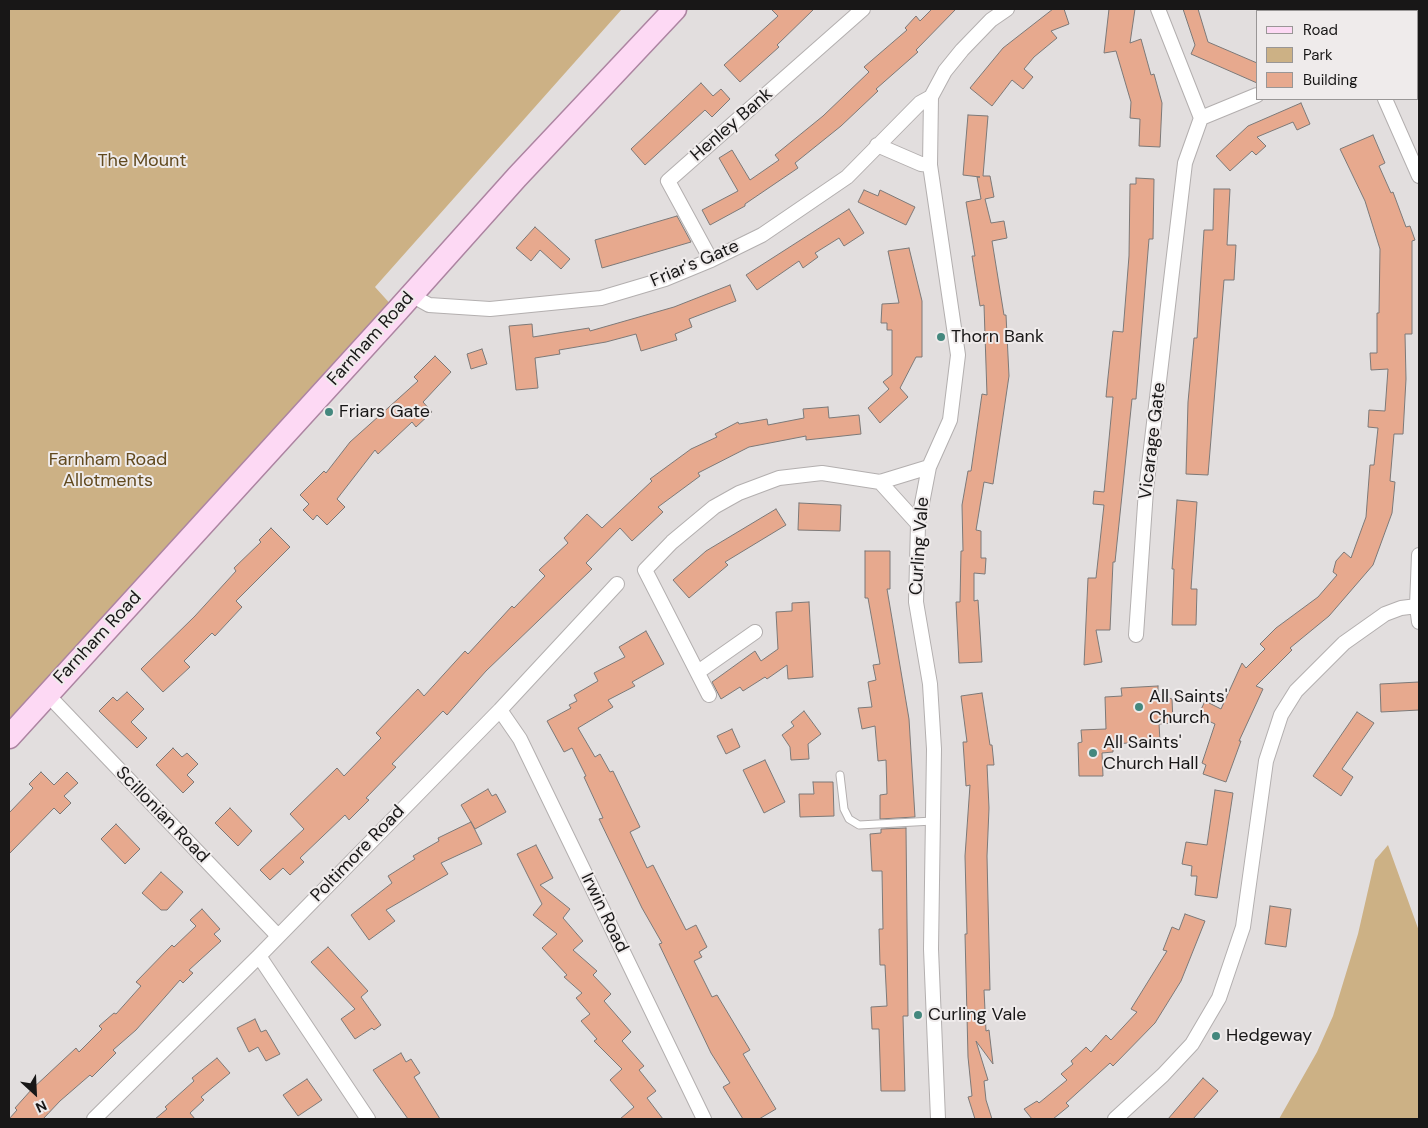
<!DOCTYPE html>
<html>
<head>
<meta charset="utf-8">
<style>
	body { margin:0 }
	#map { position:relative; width:1428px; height:1128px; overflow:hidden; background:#e2dede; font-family:"DM Sans",sans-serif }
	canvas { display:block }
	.frame { position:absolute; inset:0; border:10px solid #181717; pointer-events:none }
	.legend { position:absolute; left:1256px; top:10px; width:162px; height:90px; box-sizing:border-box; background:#efebeb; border:1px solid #999696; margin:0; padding:6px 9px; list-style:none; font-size:15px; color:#181717 }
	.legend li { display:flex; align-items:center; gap:10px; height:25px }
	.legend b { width:25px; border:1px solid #999696 }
	.north { position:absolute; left:10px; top:1068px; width:50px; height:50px; -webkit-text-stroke:4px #efebeb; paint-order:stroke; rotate:155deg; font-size:14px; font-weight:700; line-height:20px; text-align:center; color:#181717 }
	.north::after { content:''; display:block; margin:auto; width:18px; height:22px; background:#181717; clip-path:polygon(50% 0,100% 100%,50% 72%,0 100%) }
</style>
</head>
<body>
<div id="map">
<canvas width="1428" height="1128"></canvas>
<div class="frame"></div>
<ul class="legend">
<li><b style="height:6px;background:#fdd9f4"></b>Road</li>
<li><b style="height:14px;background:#ccb185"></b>Park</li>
<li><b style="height:14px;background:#e7a98e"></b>Building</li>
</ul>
<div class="north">N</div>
</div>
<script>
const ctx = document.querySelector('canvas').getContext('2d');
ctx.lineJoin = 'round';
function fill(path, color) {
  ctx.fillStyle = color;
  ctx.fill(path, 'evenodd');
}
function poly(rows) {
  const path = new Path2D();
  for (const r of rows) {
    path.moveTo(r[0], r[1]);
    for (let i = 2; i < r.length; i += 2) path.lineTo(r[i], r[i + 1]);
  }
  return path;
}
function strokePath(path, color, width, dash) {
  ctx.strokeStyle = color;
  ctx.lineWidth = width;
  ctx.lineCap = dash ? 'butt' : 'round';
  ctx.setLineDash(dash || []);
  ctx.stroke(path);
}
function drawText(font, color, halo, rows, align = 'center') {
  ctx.font = font + ' "DM Sans",sans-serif';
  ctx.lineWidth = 4;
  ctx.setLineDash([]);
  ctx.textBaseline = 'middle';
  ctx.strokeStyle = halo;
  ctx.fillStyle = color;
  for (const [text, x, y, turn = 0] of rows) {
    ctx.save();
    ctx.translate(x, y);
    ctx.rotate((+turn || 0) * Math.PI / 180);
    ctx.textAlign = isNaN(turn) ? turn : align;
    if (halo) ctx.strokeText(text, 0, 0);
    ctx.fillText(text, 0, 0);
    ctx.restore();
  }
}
const green = poly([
	[9,9,622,9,375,287,394,308,9,723],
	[1388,845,1419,931,1419,1119,1279,1119,1317,1052,1333,1016,1358,934,1375,860]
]);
const building = poly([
	[771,9,814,9,777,45,779,47,740,82,724,65,778,16,771,9],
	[932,9,956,9,916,50,918,52,876,89,878,91,841,126,795,163,798,168,745,204,745,206,710,225,702,210,738,191,719,158,732,150,750,180,779,160,775,155,823,116,869,72,864,67,907,30,905,28,916,16,920,21,932,9],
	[1053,9,1064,9,1069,24,1051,31,1057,38,1034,57,1024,69,1033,77,1023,89,1012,80,992,106,970,88,1003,48,1053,9],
	[1109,9,1135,9,1130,43,1141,39,1151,75,1154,74,1162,103,1160,147,1139,146,1140,119,1130,118,1131,102,1116,51,1104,53,1109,9],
	[1183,9,1198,9,1208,42,1257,63,1257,83,1191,54,1195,45,1183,9],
	[701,83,713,96,721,89,730,99,712,117,705,110,645,165,631,149,701,83],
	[1301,103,1310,124,1297,130,1293,122,1257,137,1266,146,1256,155,1252,151,1230,171,1216,156,1248,126,1301,103],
	[968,115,988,116,983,176,990,176,994,197,985,199,991,223,1004,221,1007,238,992,241,1004,315,1006,315,1009,376,993,484,984,482,976,530,981,531,981,558,986,558,985,574,974,573,974,601,978,600,982,662,959,663,956,602,960,602,961,551,963,551,962,505,968,471,971,471,982,394,987,395,984,305,980,306,972,256,975,256,966,202,981,199,977,177,980,177,963,175,968,115],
	[1373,135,1385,163,1379,166,1391,193,1393,192,1406,227,1410,226,1415,240,1412,241,1412,334,1405,334,1406,379,1403,434,1394,434,1390,481,1395,482,1392,513,1373,565,1329,616,1290,648,1292,650,1256,686,1263,689,1239,741,1241,741,1226,782,1203,774,1206,765,1202,763,1215,724,1198,716,1205,701,1221,709,1242,663,1246,668,1265,649,1260,644,1276,628,1318,597,1337,575,1333,572,1336,561,1344,552,1351,558,1366,517,1370,465,1374,465,1378,428,1368,427,1369,410,1385,411,1388,369,1371,370,1370,353,1377,353,1377,313,1379,313,1380,249,1365,201,1340,149,1373,135],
	[1136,178,1154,179,1153,239,1149,239,1136,399,1132,399,1115,562,1113,562,1110,630,1096,630,1102,662,1084,665,1088,578,1096,578,1104,505,1093,504,1094,491,1104,492,1113,397,1106,397,1108,377,1113,331,1123,332,1129,256,1130,184,1136,184,1136,178],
	[1214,189,1230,189,1227,245,1236,245,1234,280,1224,280,1208,475,1186,474,1188,402,1194,338,1197,338,1204,230,1213,230,1214,189],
	[864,190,878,196,880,190,915,207,906,225,858,202,864,190],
	[849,209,864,233,844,246,839,238,815,253,818,257,803,268,799,261,757,290,746,275,849,209],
	[677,216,691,242,602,268,595,240,677,216],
	[535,227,570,259,561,269,540,250,531,261,516,248,535,227],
	[909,248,922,301,922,357,916,357,900,388,908,397,880,423,868,408,889,389,883,382,892,375,892,330,887,330,887,323,881,323,882,304,899,303,888,251,909,248],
	[730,285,736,301,689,319,692,327,675,334,677,340,641,351,636,334,606,342,559,350,560,354,535,358,538,388,516,390,509,326,532,324,533,337,589,328,590,331,674,307,730,285],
	[482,349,487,364,471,369,467,354,482,349],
	[435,356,451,372,423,402,432,412,416,427,412,422,378,454,375,450,337,499,345,507,327,525,317,515,313,520,303,510,309,504,300,495,324,471,326,473,350,442,418,381,414,377,435,356],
	[828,407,829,418,859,415,861,434,806,440,806,436,749,447,698,473,700,476,658,507,663,512,632,541,620,528,586,563,592,569,486,671,447,715,443,711,392,764,396,767,366,798,369,800,349,820,345,815,300,858,304,862,290,875,283,868,270,880,260,870,304,829,290,814,337,768,344,776,381,738,376,733,418,689,424,696,465,651,468,654,512,606,514,608,545,576,539,570,568,543,564,538,587,514,602,528,652,481,650,479,691,449,717,437,715,434,738,422,739,424,767,419,768,425,804,418,803,409,828,407],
	[1177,500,1197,502,1191,589,1197,589,1196,625,1172,625,1174,569,1172,569,1177,500],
	[799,503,841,505,840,531,798,530,799,503],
	[776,509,786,525,725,562,728,565,689,598,673,580,706,551,776,509],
	[271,528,290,547,236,601,242,607,215,636,212,633,184,661,190,667,163,692,141,669,195,616,236,571,234,568,261,542,259,540,271,528],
	[865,551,890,551,890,589,887,589,909,719,915,817,880,819,880,795,887,794,886,760,878,761,875,726,862,729,858,708,872,707,868,682,876,680,873,665,880,664,868,598,865,598,865,551],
	[809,602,813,677,788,679,787,665,767,679,765,677,743,691,740,687,721,699,712,682,755,651,761,661,778,649,776,612,792,611,792,603,809,602],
	[646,631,664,664,632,682,635,686,608,700,613,707,578,728,595,757,600,754,610,772,613,771,640,827,630,832,647,868,653,865,686,930,696,925,707,947,699,952,702,957,694,961,712,997,717,995,750,1050,743,1054,776,1109,759,1119,743,1119,723,1087,730,1083,711,1053,659,944,662,943,642,908,599,819,603,818,584,777,586,776,572,748,564,752,547,721,571,708,569,705,577,701,574,695,598,681,594,673,625,657,619,647,646,631],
	[1419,682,1419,710,1381,712,1380,684,1419,682],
	[1158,686,1158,694,1172,699,1173,723,1159,724,1160,741,1113,744,1113,752,1102,753,1103,776,1079,776,1078,743,1082,742,1081,730,1106,729,1105,697,1122,696,1121,688,1158,686],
	[127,692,144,709,131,722,147,738,137,748,99,711,113,697,117,701,127,692],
	[982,693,990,745,992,745,994,765,987,765,989,808,987,856,990,990,984,990,986,1031,989,1030,993,1064,976,1041,988,1080,984,1081,986,1100,992,1119,975,1119,968,1097,972,1096,968,1057,965,934,967,934,965,856,970,785,966,786,963,742,967,742,961,696,982,693],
	[804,711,821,734,808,744,809,759,791,760,790,747,782,735,794,726,791,722,804,711],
	[1357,712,1374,723,1342,769,1353,777,1341,796,1313,776,1357,712],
	[732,729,740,747,726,754,717,736,732,729],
	[173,748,182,757,187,753,198,764,187,775,194,782,183,793,156,765,173,748],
	[765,760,785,802,764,813,743,770,765,760],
	[41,772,54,785,67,772,78,783,64,796,71,803,60,814,54,808,9,854,9,813,33,788,29,784,41,772],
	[813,782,833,782,834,816,800,817,799,794,814,794,813,782],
	[488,789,492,796,496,794,506,812,475,829,461,805,488,789],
	[1215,790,1233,793,1217,898,1195,895,1197,876,1191,876,1192,866,1182,864,1186,842,1207,845,1215,790],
	[230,808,252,831,238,846,215,823,230,808],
	[471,822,482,844,441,863,448,874,386,910,395,921,369,940,351,915,392,883,388,876,415,859,413,856,439,841,438,838,471,822],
	[116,824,140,849,125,864,101,839,116,824],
	[906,828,908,1016,903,1016,905,1091,881,1091,879,1029,872,1029,871,1007,887,1006,885,965,880,965,879,929,883,929,882,871,872,871,870,834,881,833,881,829,906,828],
	[536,845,553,878,540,885,570,909,563,918,583,941,573,950,597,971,593,975,611,994,604,1001,631,1032,622,1041,644,1066,639,1070,656,1091,647,1098,663,1119,620,1119,634,1107,610,1080,622,1069,594,1041,597,1039,581,1021,590,1014,576,998,582,993,564,977,567,975,542,948,557,934,533,915,542,904,517,854,536,845],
	[161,872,183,892,167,910,161,910,142,893,161,872],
	[1270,906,1291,909,1286,947,1265,944,1270,906],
	[202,909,220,929,214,934,221,941,189,970,193,973,183,983,180,980,136,1030,113,1050,116,1053,92,1077,90,1075,60,1101,43,1119,9,1119,17,1110,15,1108,32,1089,76,1048,79,1052,102,1029,99,1026,114,1013,116,1014,141,986,136,982,172,945,174,947,196,926,190,920,202,909],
	[1185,914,1205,921,1181,981,1155,1023,1113,1066,1110,1063,1066,1103,1069,1106,1053,1119,1032,1119,1024,1109,1037,1101,1039,1103,1067,1080,1061,1074,1073,1064,1071,1061,1086,1047,1091,1052,1106,1035,1111,1040,1137,1012,1131,1009,1167,951,1163,950,1172,927,1179,930,1185,914],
	[328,947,368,991,361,997,381,1025,374,1030,372,1028,355,1039,341,1019,355,1009,311,962,328,947],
	[255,1019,261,1032,266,1030,280,1054,266,1061,258,1047,249,1052,237,1028,255,1019],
	[401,1053,406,1062,411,1059,420,1073,414,1077,440,1119,408,1119,373,1070,401,1053],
	[217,1058,230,1073,201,1097,204,1100,190,1113,195,1119,155,1119,167,1109,165,1107,194,1081,192,1078,217,1058],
	[1203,1078,1218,1091,1193,1119,1168,1119,1203,1078],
	[307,1079,322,1100,298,1116,283,1095,307,1079]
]);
const service = poly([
	[840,775,844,809,849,819,859,825,933,821]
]);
const minor = poly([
	[1376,11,1379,9],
	[1385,99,1419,176],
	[1201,118,1257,95],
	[877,145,921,164,930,165],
	[711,260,668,181,863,9],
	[411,295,429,305,490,309,601,298,665,279,711,260,762,235,847,177,920,103,931,97],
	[880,482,918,524],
	[1419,555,1417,606,1419,622],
	[1136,635,1146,490,1185,163,1201,118,1158,9],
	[698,672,755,632],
	[47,694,278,936],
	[709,695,645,570,672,542,714,507,739,493,779,478,822,473,880,482,929,467],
	[500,710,520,739,704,1119],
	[259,956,368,1119],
	[94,1119,259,956,500,710,617,584],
	[938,1119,931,949,934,749,930,684,916,602,918,524,929,467,950,420,958,355,930,165,931,97,945,71,962,50,991,20,1007,9],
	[1115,1119,1163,1075,1192,1044,1219,998,1243,927,1266,761,1281,715,1296,691,1344,643,1385,614,1401,608,1417,606]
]);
const primary = poly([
	[9,737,398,310,517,177,675,9]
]);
const markers = [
	[941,337,5,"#44887e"],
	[329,412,5,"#44887e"],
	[1139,707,5,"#44887e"],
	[1093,753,5,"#44887e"],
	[918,1015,5,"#44887e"],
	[1216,1036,5,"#44887e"]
];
const streetNames = [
	["Henley Bank",732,125,-41],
	["Friar's Gate",695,264,-23],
	["Farnham Road",371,339,-48],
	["Vicarage Gate",1153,441,-83],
	["Curling Vale",920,546,-86],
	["Farnham Road",98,638,-47],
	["Scillonian Road",162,815,46],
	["Poltimore Road",358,854,-46],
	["Irwin Road",604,913,64]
];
const parkNames = [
	["The Mount",142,161],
	["Farnham Road",108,460],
	["Allotments",108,481]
];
const poiNames = [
	["Thorn Bank",951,337],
	["Friars Gate",339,412],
	["All Saints'",1149,697],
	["Church",1149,718],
	["All Saints'",1103,743],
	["Church Hall",1103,764],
	["Curling Vale",928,1015],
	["Hedgeway",1226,1036]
];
fill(green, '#ccb185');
fill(building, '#e7a98e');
strokePath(building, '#7c7978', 1);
strokePath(service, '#b3afaf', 9);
strokePath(minor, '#b3afaf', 16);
strokePath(primary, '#ac84a1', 25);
strokePath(service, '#fff', 7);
strokePath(minor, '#fff', 14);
strokePath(primary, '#fdd9f4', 22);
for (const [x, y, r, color] of markers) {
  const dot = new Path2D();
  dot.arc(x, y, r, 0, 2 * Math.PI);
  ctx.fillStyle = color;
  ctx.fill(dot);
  strokePath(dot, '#efebeb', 2);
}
drawText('18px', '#181717', '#efebeb', streetNames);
drawText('18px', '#61491e', '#efebeb', parkNames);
drawText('18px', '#181717', '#efebeb', poiNames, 'left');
</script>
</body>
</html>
